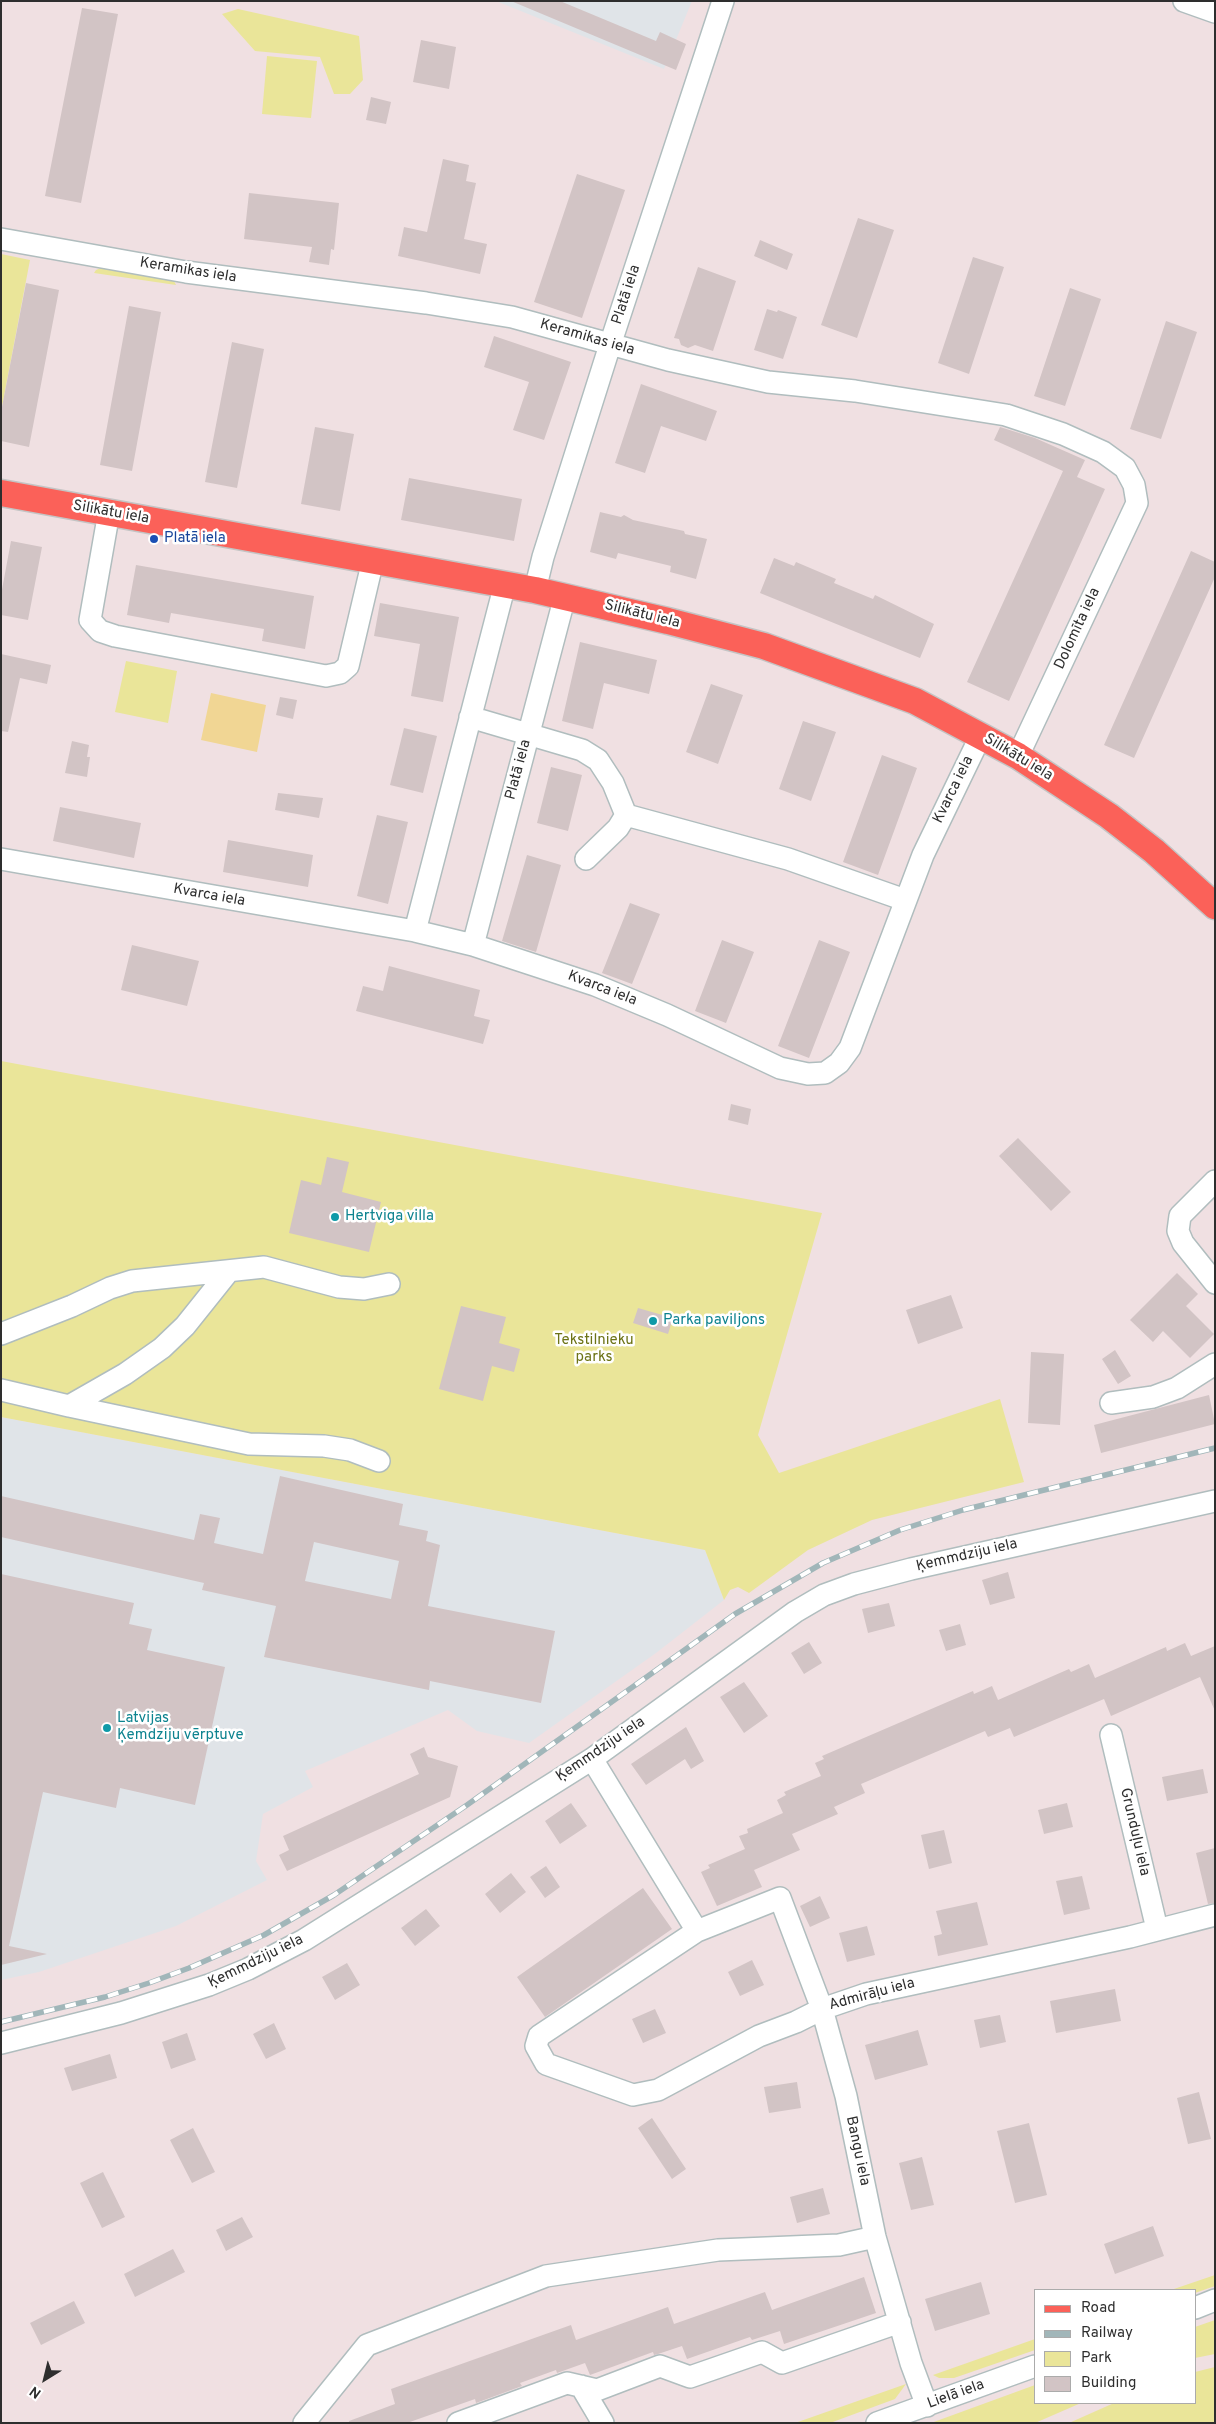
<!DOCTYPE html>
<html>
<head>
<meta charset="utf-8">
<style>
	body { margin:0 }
	#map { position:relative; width:1216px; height:2424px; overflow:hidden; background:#f0e0e2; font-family:Overpass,sans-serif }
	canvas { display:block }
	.frame { position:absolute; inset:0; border:2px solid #2e2e2e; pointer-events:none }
	.legend { position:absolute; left:1034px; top:2289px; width:162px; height:115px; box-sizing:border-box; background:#fff; border:1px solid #ababab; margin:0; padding:6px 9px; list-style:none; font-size:15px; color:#2e2e2e }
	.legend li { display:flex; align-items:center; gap:10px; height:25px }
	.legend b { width:25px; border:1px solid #ababab }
	.north { position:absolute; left:20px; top:2354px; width:50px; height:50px; -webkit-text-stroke:4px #fff; paint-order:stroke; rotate:216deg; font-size:14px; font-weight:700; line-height:20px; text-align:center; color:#2e2e2e }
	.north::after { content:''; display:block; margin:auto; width:18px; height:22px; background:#2e2e2e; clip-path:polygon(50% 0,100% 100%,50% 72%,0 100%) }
</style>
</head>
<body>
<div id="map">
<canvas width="1216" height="2424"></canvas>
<div class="frame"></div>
<ul class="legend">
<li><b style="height:6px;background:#fb6159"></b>Road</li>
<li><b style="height:6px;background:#a1b6b9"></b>Railway</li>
<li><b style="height:14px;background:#eae599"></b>Park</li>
<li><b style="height:14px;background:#d2c4c5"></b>Building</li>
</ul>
<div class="north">N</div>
</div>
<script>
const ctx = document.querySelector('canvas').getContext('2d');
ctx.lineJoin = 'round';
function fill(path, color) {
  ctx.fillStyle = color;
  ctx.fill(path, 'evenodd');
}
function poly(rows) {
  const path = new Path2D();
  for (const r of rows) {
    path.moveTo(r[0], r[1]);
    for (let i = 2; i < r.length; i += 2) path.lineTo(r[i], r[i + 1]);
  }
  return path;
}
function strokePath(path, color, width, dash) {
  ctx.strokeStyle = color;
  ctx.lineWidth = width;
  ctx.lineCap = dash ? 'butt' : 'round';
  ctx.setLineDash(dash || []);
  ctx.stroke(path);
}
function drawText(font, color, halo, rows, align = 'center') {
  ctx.font = font + ' Overpass,sans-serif';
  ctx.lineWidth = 5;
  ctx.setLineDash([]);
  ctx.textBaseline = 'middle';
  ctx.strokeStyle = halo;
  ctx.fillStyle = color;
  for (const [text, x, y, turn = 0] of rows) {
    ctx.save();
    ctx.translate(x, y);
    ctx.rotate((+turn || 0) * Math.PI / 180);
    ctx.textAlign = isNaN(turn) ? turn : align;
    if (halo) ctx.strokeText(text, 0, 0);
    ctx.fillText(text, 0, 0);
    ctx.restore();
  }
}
const industrial = poly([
	[496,1,692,1,664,69],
	[1,1417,705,1550,724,1600,656,1653,529,1743,477,1731,448,1710,305,1771,313,1787,263,1814,256,1861,267,1880,176,1926,39,1972,1,1980]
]);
const green = poly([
	[238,9,359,36,363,80,350,94,334,94,320,57,255,51,222,14],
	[267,56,317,61,311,118,262,114],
	[1,254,30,260,1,412],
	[103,267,173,279,176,285,94,273,96,270],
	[126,661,177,671,168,723,115,712],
	[1,1061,822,1213,758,1435,779,1473,1000,1399,1024,1482,872,1520,808,1550,749,1593,738,1587,730,1590,724,1600,705,1550,1,1417],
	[1215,2275,1215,2286,1195,2293,1195,2290,1171,2290],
	[1215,2320,1215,2354,1195,2358,1195,2327],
	[1035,2339,1035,2350,954,2378,939,2378,933,2375],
	[1215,2367,1215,2423,1069,2423,1114,2403,1195,2403,1195,2372],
	[906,2384,895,2399,830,2423,795,2423],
	[1035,2385,1035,2403,1081,2403,1035,2423,931,2423]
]);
const pitch = poly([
	[211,693,266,705,257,752,201,740]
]);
const building = poly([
	[511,1,560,1,656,41,660,32,686,44,676,70],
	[82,8,118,14,81,203,45,196],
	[421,40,456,47,449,89,413,82],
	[371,97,391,102,386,124,366,120],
	[443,159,469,165,466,181,476,183,464,239,487,244,480,274,398,256,404,227,427,232],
	[577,174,625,190,582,318,534,302],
	[249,193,339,203,334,250,331,249,329,265,309,262,312,247,244,239],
	[858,218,894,230,857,338,821,325],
	[760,240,793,254,787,270,754,256],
	[973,257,1004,267,969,374,938,363],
	[698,267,736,281,713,351,695,345,688,348,681,345,679,339,674,338],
	[26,283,59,290,29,447,1,441,1,412],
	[1070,288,1101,299,1065,406,1034,396],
	[129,306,161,312,132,471,100,465],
	[767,309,777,312,778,310,797,317,783,359,754,350],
	[1166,321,1197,332,1161,439,1130,429],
	[494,336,571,362,544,440,513,430,529,382,484,367],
	[232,342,264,349,237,488,205,482],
	[641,384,717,411,706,441,661,426,645,473,615,463],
	[315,427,354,434,340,511,301,504],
	[1000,427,1035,438,1085,460,1077,477,1105,489,1009,701,967,682,1063,471,994,440],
	[409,478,522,499,514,541,401,520],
	[600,512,621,517,624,515,633,520,684,531,685,534,707,539,696,579,670,572,671,566,618,553,616,559,590,552],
	[11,541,42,547,28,620,1,615,1,595],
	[1191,551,1215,562,1215,577,1134,758,1104,745],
	[774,558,794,566,796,562,836,579,834,583,873,599,875,595,934,624,920,658,760,593],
	[136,565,314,596,305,649,262,641,264,629,171,613,169,623,127,615],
	[380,603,459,617,443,702,411,696,420,644,374,636],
	[580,642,657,660,649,694,604,683,593,729,562,721],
	[1,654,51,665,47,684,20,678,8,732,1,731],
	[711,684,743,695,718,764,686,752],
	[280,697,297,700,293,719,276,715],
	[803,721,836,732,811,801,779,789],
	[404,728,437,736,423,793,390,785],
	[72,741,89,745,87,757,90,757,87,777,65,773],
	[882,755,917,768,878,875,843,862],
	[551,767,582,775,568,831,537,823],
	[278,793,323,798,319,818,275,810],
	[60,807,141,823,134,858,53,841],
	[377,815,408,822,388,904,357,896],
	[228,840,313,855,308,887,223,872],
	[527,855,561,865,536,952,502,941],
	[630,903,660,914,632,984,602,973],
	[722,940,754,952,726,1023,695,1011],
	[819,940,850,952,809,1058,778,1046],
	[132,945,199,961,187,1006,121,990],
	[389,966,480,990,474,1016,490,1020,483,1044,356,1011,363,986,383,991],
	[731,1104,751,1109,748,1125,728,1120],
	[1018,1138,1071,1192,1051,1211,999,1156],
	[327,1157,349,1162,342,1192,381,1202,369,1252,289,1233,301,1180,321,1185],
	[1177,1273,1198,1294,1186,1306,1214,1334,1190,1358,1163,1331,1153,1342,1130,1320],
	[951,1295,963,1328,918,1344,906,1310],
	[461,1306,506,1317,499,1343,520,1349,514,1372,492,1366,483,1401,439,1389],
	[638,1308,673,1318,668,1334,633,1323],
	[1115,1350,1131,1376,1118,1384,1102,1359],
	[1031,1352,1064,1354,1060,1425,1028,1423],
	[1209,1395,1215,1424,1101,1453,1094,1425],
	[280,1476,403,1504,399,1525,428,1531,426,1541,440,1545,428,1606,555,1631,541,1703,430,1681,429,1690,264,1657,276,1606,202,1590,204,1583,1,1537,1,1496,194,1540,200,1514,220,1518,214,1543,263,1554],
	[314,1542,399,1561,391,1599,305,1581],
	[1008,1572,1015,1598,990,1605,982,1580],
	[1,1574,134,1603,129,1624,152,1629,147,1650,225,1667,195,1805,120,1788,116,1808,43,1792,9,1946,47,1954,1,1965],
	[889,1603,895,1626,868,1633,862,1609],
	[960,1624,966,1645,946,1651,939,1630],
	[809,1642,822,1663,804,1674,791,1653],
	[1185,1643,1191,1656,1215,1646,1215,1711,1200,1677,1111,1716,1104,1699,1014,1737,1010,1728,988,1737,985,1731,861,1784,865,1793,834,1807,838,1814,792,1834,800,1850,754,1870,762,1887,717,1906,701,1872,710,1868,708,1865,745,1849,739,1836,748,1833,747,1829,783,1813,777,1800,786,1795,784,1792,821,1776,815,1763,824,1759,822,1756,973,1691,974,1694,992,1686,998,1700,1069,1669,1071,1672,1089,1664,1095,1678,1166,1647,1167,1651],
	[744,1682,768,1716,744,1733,720,1697],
	[686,1727,704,1761,691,1769,685,1759,646,1785,631,1764],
	[424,1747,428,1757,458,1766,450,1797,287,1871,279,1855,289,1850,283,1836,419,1774,410,1754],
	[1203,1769,1208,1793,1167,1801,1162,1777],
	[571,1803,587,1826,560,1844,545,1821],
	[1067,1803,1073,1827,1044,1834,1038,1810],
	[944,1830,952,1863,929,1869,921,1835],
	[1215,1848,1215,1903,1208,1904,1196,1853],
	[546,1866,560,1887,545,1898,530,1877],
	[511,1873,526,1892,500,1913,485,1894],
	[1082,1876,1090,1909,1064,1915,1056,1881],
	[643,1888,672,1929,545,2017,517,1977],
	[820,1896,830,1918,810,1927,800,1906],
	[977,1902,988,1945,938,1956,934,1936,942,1934,936,1911],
	[426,1909,440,1926,415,1946,401,1928],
	[867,1926,875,1955,847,1962,839,1933],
	[752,1960,764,1985,740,1996,728,1972],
	[347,1963,360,1985,335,2000,322,1977],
	[1115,1989,1121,2021,1056,2033,1050,2001],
	[655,2009,666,2033,643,2043,632,2019],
	[1000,2015,1006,2042,980,2048,974,2020],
	[274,2023,286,2049,266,2059,253,2034],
	[918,2030,928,2065,875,2080,865,2045],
	[187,2033,196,2060,171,2069,162,2042],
	[110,2054,117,2078,72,2091,64,2068],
	[797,2082,801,2108,769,2113,764,2087],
	[1199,2092,1211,2139,1188,2144,1177,2098],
	[652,2118,686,2169,672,2179,638,2128],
	[1029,2123,1047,2195,1015,2203,997,2131],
	[193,2128,215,2172,192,2183,170,2140],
	[922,2157,934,2205,911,2210,899,2163],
	[103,2172,125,2217,102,2228,80,2183],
	[823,2188,830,2214,797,2223,790,2197],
	[242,2217,253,2237,226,2251,216,2230],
	[1153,2226,1164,2256,1115,2274,1104,2244],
	[173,2249,185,2272,135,2297,124,2274],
	[864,2277,876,2313,784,2344,780,2331,752,2340,750,2337,687,2359,682,2346,658,2354,654,2355,653,2352,590,2375,585,2363,557,2373,556,2370,520,2383,522,2386,476,2403,475,2399,407,2423,349,2423,349,2421,395,2404,391,2389,571,2325,576,2340,668,2307,674,2324,765,2292,772,2310],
	[981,2282,990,2314,935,2331,925,2299],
	[74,2301,85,2323,41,2345,30,2323]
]);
const minor = poly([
	[1184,1,1215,12],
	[1,239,186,272,426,303,512,317,668,360,768,382,855,391,1006,415,1063,434,1103,452,1125,468,1134,485,1137,503,1018,756],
	[109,512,90,620,100,631,115,636,326,676,340,673,348,666,373,560],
	[535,590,543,557,610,345,723,1],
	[470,717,582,750,598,760,613,783,626,815],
	[1,859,415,931,473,945,595,985,667,1015,780,1068,808,1074,825,1073,839,1063,850,1048,923,855,981,735],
	[586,859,618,828,626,815,788,859,905,900],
	[415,931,505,584],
	[473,945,565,596],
	[1215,1181,1180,1216,1178,1231,1183,1243,1215,1283],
	[1,1334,72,1306,110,1288,132,1281,264,1267,339,1287,364,1289,389,1284],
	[1,1390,69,1406,125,1374,162,1348,185,1326,229,1271],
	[1111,1403,1153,1397,1177,1388,1215,1364],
	[69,1406,249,1444,324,1446,350,1450,379,1461],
	[1111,1735,1157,1929],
	[592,1759,697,1931,780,1898,822,2009,846,2096,875,2237,911,2363,927,2406],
	[697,1931,539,2036,536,2046,546,2064,633,2095,658,2090,759,2036,796,2022,822,2009,866,1994,1130,1937,1215,1915],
	[1,2043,121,2013,209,1985,248,1969,304,1940,592,1759,795,1612,824,1595,854,1584,911,1569,1215,1501],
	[1195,2308,1215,2300],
	[581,2386,603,2423],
	[304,2423,367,2345,546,2276,718,2250,839,2245,875,2237],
	[458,2423,567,2383,597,2390,660,2366,690,2377,762,2352,782,2363,900,2322],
	[877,2423,1035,2366]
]);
const major = poly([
	[1,493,535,590,668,621,764,646,915,701,1018,756,1109,816,1154,851,1215,906]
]);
const rail = poly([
	[1,2022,105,1997,149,1983,189,1968,264,1935,334,1895,467,1805,735,1614,823,1563,900,1530,963,1510,1215,1448]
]);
const markers = [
	[154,539,5,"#1a4fb4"],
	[335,1217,5,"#0f9aa8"],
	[653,1321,5,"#0f9aa8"],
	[107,1728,5,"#0f9aa8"]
];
const streetNames = [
	["Keramikas iela",188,271,9],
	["Platā iela",627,295,-72],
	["Keramikas iela",587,338,16],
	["Silikātu iela",111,513,10],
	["Silikātu iela",642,615,14],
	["Dolomīta iela",1078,629,-65],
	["Silikātu iela",1018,758,31],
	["Platā iela",519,770,-75],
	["Kvarca iela",954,790,-64],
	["Kvarca iela",209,896,10],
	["Kvarca iela",602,989,21],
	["Ķemmdziju iela",967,1556,-13],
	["Ķemmdziju iela",601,1750,-34],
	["Grunduļu iela",1134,1832,77],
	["Ķemmdziju iela",256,1962,-26],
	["Admirāļu iela",872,1995,-15],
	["Bangu iela",857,2151,78],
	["Lielā iela",956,2395,-20]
];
const transitNames = [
	["Platā iela",164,539]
];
const cultureNames = [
	["Hertviga villa",345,1217],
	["Parka paviljons",663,1321],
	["Latvijas",117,1719],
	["Ķemdziju vērptuve",117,1736]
];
const parkNames = [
	["Tekstilnieku",594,1341],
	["parks",594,1358]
];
fill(industrial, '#e0e4e8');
fill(green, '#eae599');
fill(pitch, '#f1d694');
fill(building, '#d2c4c5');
strokePath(minor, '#b0bdbe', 24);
strokePath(major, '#c4c4c4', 29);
strokePath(minor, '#fff', 21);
strokePath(major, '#fb6159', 26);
strokePath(rail, '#a1b6b9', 5.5);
strokePath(rail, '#fff', 4, [11]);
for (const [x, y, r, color] of markers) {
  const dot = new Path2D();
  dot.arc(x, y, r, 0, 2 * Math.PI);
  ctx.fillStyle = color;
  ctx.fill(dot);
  strokePath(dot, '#fff', 2);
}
drawText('15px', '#2e2e2e', '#fff', streetNames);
drawText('15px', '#164399', '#fff', transitNames, 'left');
drawText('15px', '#0d838f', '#fff', cultureNames, 'left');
drawText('15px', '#6c7316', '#fff', parkNames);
</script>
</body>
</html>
